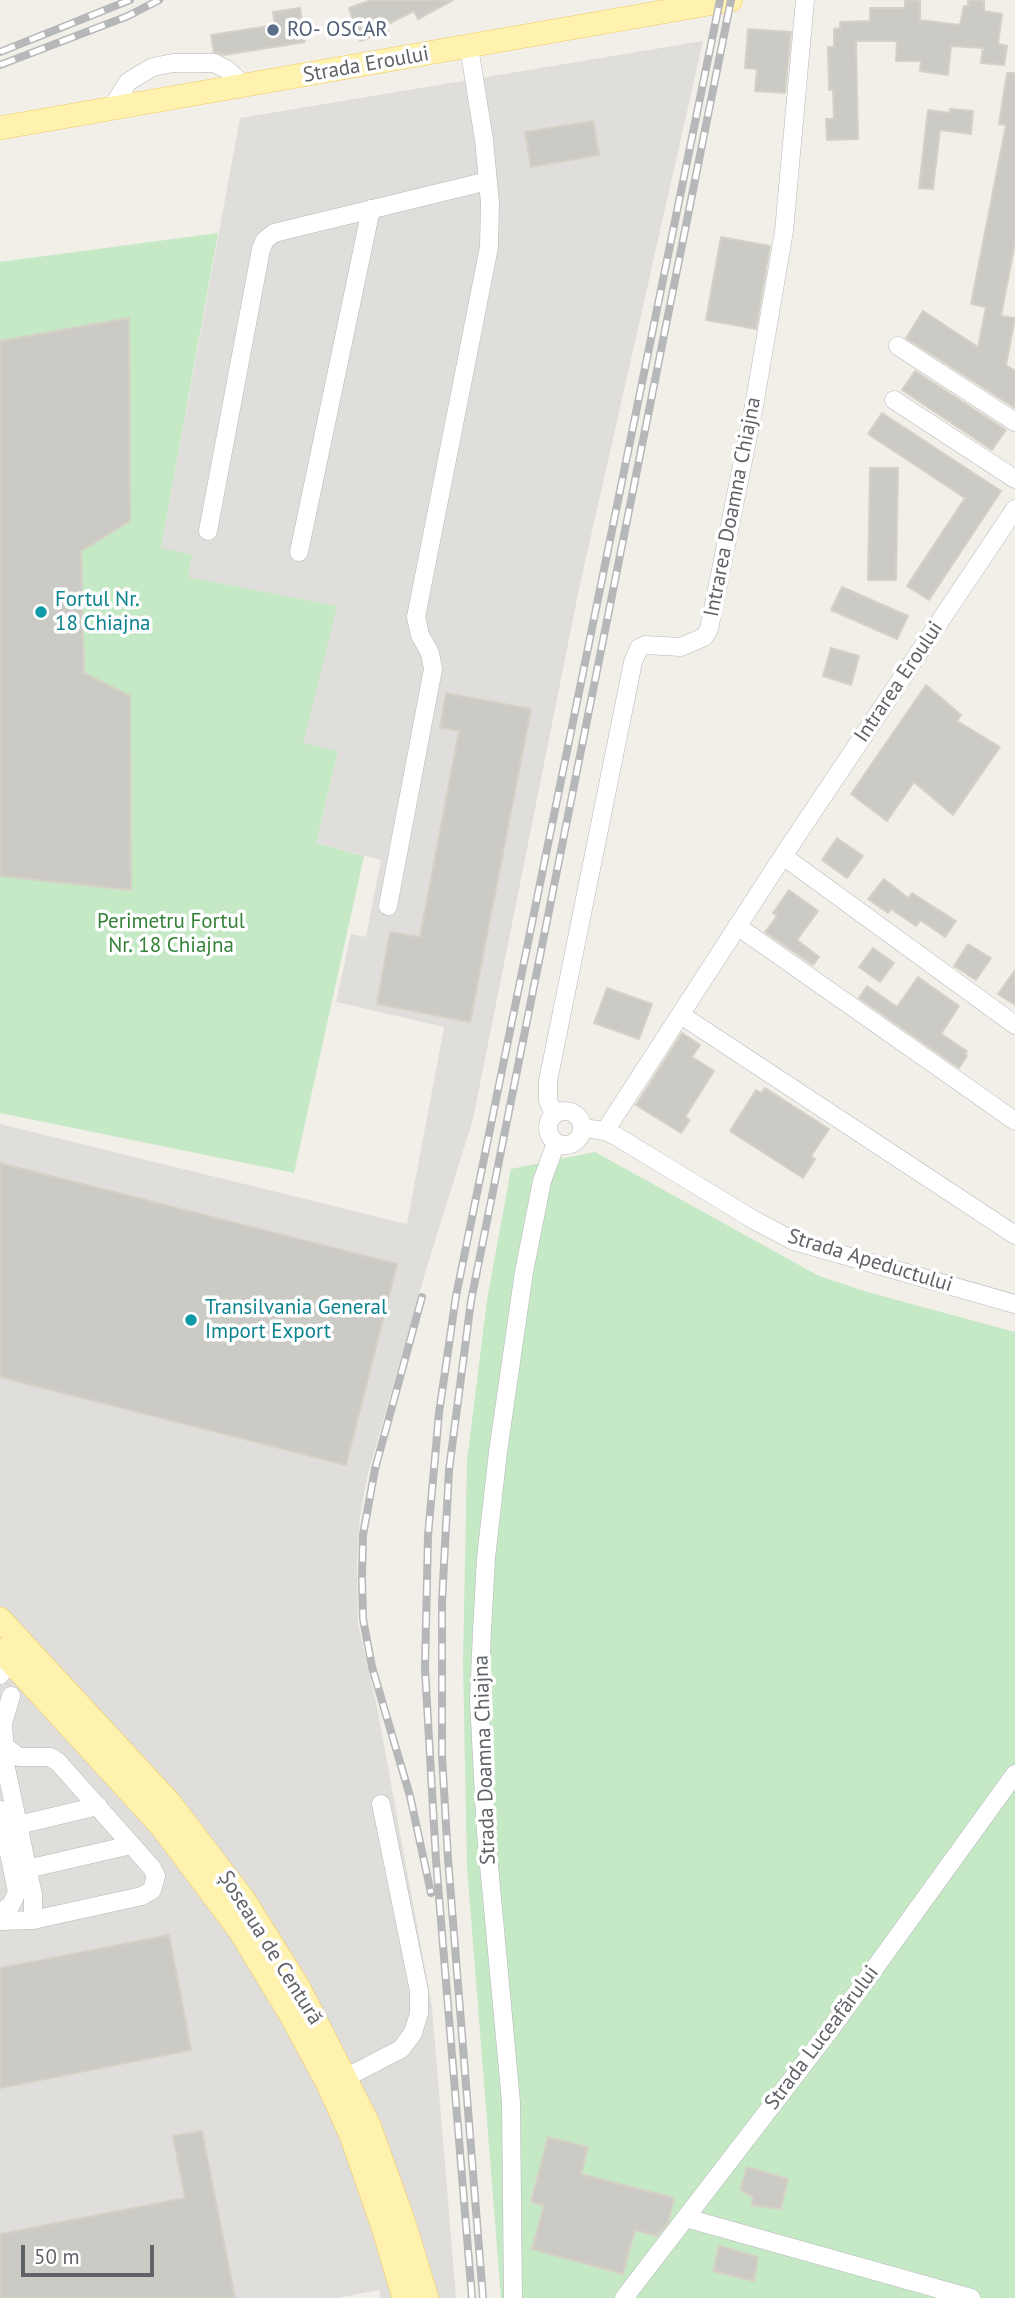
<!DOCTYPE html>
<html>
<head>
<meta charset="utf-8">
<style>
	body { margin:0 }
	#map { position:relative; width:1015px; height:2298px; overflow:hidden; background:#f1efe8; font-family:"PT Sans",sans-serif }
	canvas { display:block }
	.scale { position:absolute; left:21px; top:2245px; width:133px; height:32px; box-sizing:border-box; border:4px solid #5f6368; border-top:0; padding-left:9px; font-size:21px; line-height:24px; white-space:nowrap; color:#5f6368; -webkit-text-stroke:5px #fff; paint-order:stroke }
</style>
</head>
<body>
<div id="map">
<canvas width="1015" height="2298"></canvas>
<div class="scale">50 m</div>
</div>
<script>
const ctx = document.querySelector('canvas').getContext('2d');
ctx.lineJoin = 'round';
function fill(path, color) {
  ctx.fillStyle = color;
  ctx.fill(path, 'evenodd');
}
function poly(rows) {
  const path = new Path2D();
  for (const r of rows) {
    if (r.length === 3) {
      path.moveTo(r[0] + r[2], r[1]);
      path.arc(r[0], r[1], r[2], 0, 2 * Math.PI);
      continue;
    }
    path.moveTo(r[0], r[1]);
    for (let i = 2; i < r.length; i += 2) path.lineTo(r[i], r[i + 1]);
  }
  return path;
}
function strokePath(path, color, width, dash) {
  ctx.strokeStyle = color;
  ctx.lineWidth = width;
  ctx.lineCap = dash ? 'butt' : 'round';
  ctx.setLineDash(dash || []);
  ctx.stroke(path);
}
function drawText(font, color, halo, rows, align = 'center') {
  ctx.font = font + ' "PT Sans",sans-serif';
  ctx.lineWidth = 7;
  ctx.setLineDash([]);
  ctx.textBaseline = 'middle';
  ctx.strokeStyle = halo;
  ctx.fillStyle = color;
  for (const [text, x, y, turn = 0] of rows) {
    ctx.save();
    ctx.translate(x, y);
    ctx.rotate((+turn || 0) * Math.PI / 180);
    ctx.textAlign = isNaN(turn) ? turn : align;
    if (halo) ctx.strokeText(text, 0, 0);
    ctx.fillText(text, 0, 0);
    ctx.restore();
  }
}
const industrial = poly([
	[703,41,579,589,473,1119,426,1270,367,1477,360,1517,357,1561,358,1624,377,1707,432,2007,456,2298,381,2298,379,2290,338,2298,0,2298,0,1124,407,1224,444,1027,336,1002,351,934,366,937,381,860,316,843,338,751,302,743,337,606,187,577,161,548,240,118]
]);
const green = poly([
	[218,233,161,548,192,555,188,577,337,606,303,743,338,751,316,843,364,856,294,1173,0,1113,0,262],
	[595,1152,819,1276,867,1292,1015,1332,1015,2298,501,2298,467,1867,463,1662,467,1461,487,1300,511,1169]
]);
const building = poly([
	[371,0,453,0,418,19,414,11,386,25,388,31,360,41,349,8,371,0],
	[905,0,920,0,920,20,960,25,964,6,968,6,968,0,984,0,984,11,1002,14,998,44,1007,46,1004,65,981,63,983,48,951,46,948,75,920,71,921,61,896,61,897,41,856,41,858,139,827,140,826,119,834,119,833,90,829,90,828,47,834,47,834,29,840,28,840,22,870,21,870,8,905,8,905,0],
	[300,8,305,42,224,55,214,52,211,35,275,25,273,12,300,8],
	[748,29,791,32,785,93,755,91,757,69,745,68,748,29],
	[1007,73,1015,73,1015,243,1001,316,1015,318,1006,365,1015,371,1015,408,906,338,923,311,978,347,986,307,971,304,1006,125,999,124,1007,73],
	[950,109,973,111,971,134,940,130,933,189,919,188,928,110,950,113,950,109],
	[593,121,599,155,531,167,525,132,593,121],
	[721,237,770,246,756,329,706,320,721,237],
	[129,318,130,521,81,551,84,673,130,696,131,890,0,876,0,341,129,318],
	[915,371,1006,430,992,450,902,390,915,371],
	[882,413,1001,491,929,600,907,586,965,498,868,434,882,413],
	[870,468,898,468,896,580,868,580,870,468],
	[842,587,908,616,897,639,831,610,842,587],
	[831,648,859,656,851,685,823,676,831,648],
	[926,685,961,715,957,721,1000,747,953,815,914,782,887,821,851,794,926,685],
	[446,693,531,709,470,1022,377,1004,390,932,420,937,459,731,440,728,446,693],
	[837,838,863,856,847,878,822,860,837,838],
	[884,879,908,898,912,893,956,921,945,937,920,920,916,926,891,909,888,913,868,899,884,879],
	[789,890,818,911,797,940,819,957,813,965,765,932,777,916,773,913,789,890],
	[968,944,991,958,976,980,954,966,968,944],
	[873,948,894,963,880,982,859,967,873,948],
	[1015,970,1015,1005,998,994,1015,970],
	[918,977,959,1006,941,1034,967,1051,965,1054,967,1056,959,1068,859,998,867,986,897,1007,918,977],
	[607,988,652,1004,639,1039,594,1023,607,988],
	[682,1033,700,1045,692,1057,714,1071,685,1117,690,1120,681,1133,636,1105,682,1033],
	[765,1088,829,1129,811,1156,815,1159,803,1178,730,1131,756,1090,761,1093,765,1088],
	[0,1163,397,1264,346,1465,0,1377,0,1163],
	[169,1935,191,2050,0,2088,0,1968,169,1935],
	[202,2131,235,2298,0,2298,0,2234,185,2198,173,2136,202,2131],
	[548,2137,588,2147,581,2174,674,2198,668,2223,657,2236,635,2230,623,2274,532,2249,544,2205,531,2202,548,2137],
	[747,2167,788,2179,781,2209,751,2205,753,2197,740,2190,747,2167],
	[719,2246,758,2257,754,2281,713,2271,719,2246]
]);
const minor = poly([
	[111,109,128,82,139,75,153,67,173,63,214,63,226,69,245,86],
	[898,346,1015,422],
	[894,400,1015,479],
	[208,531,261,249,265,240,274,233,488,181],
	[299,552,371,209],
	[783,856,1015,1025],
	[388,906,433,669,430,653,420,635,416,617,489,247,490,203,484,140,469,47],
	[737,926,1015,1121],
	[681,1015,1015,1235],
	[565,1128,17],
	[554,1114,548,1100,548,1081,633,662,639,648,645,645,681,647,704,637,709,629,754,406,784,231,805,0],
	[583,1128,605,1131,616,1136,754,1220,794,1241,1015,1304],
	[605,1131,783,856,1015,509],
	[0,1675,10,1661],
	[11,1696,3,1723,6,1768,33,1895,33,1920],
	[0,1810,17,1892,11,1905,0,1913],
	[6,1828,98,1806],
	[14,1872,131,1845],
	[0,1921,33,1920,142,1896,152,1890,156,1876,152,1868,58,1762,50,1757,19,1757,4,1746],
	[347,2077,401,2049,413,2033,419,2013,419,1991,381,1804],
	[686,2218,971,2298],
	[513,2298,511,2102,486,1833,479,1701,482,1631,486,1558,498,1452,524,1272,542,1181,556,1143],
	[624,2298,830,2030,1015,1774]
]);
const major = poly([
	[0,128,731,0],
	[0,1619,170,1803,244,1900,298,1986,369,2125,403,2220,427,2298],
	[0,1650,162,1827,240,1931,292,2017,328,2084,351,2135,383,2227,404,2298]
]);
const rail = poly([
	[0,52,130,0],
	[0,65,128,16,159,0],
	[422,1297,375,1469,363,1535,362,1578,363,1619,372,1667,410,1796,431,1893],
	[472,2298,436,1860,425,1669,428,1536,439,1413,456,1296,720,0],
	[483,2298,448,1859,442,1755,442,1602,449,1470,471,1301,731,0]
]);
const markers = [
	[273,30,7,"#5c6f8a"],
	[41,612,7,"#0f9aa8"],
	[191,1320,7,"#0f9aa8"]
];
const serviceNames = [
	["RO- OSCAR",287,30]
];
const streetNames = [
	["Strada Eroului",366,65,-10],
	["Intrarea Doamna Chiajna",733,507,-79],
	["Intrarea Eroului",899,682,-56],
	["Strada Apeductului",870,1261,17],
	["Strada Doamna Chiajna",485,1760,-92],
	["Șoseaua de Centură",270,1948,58],
	["Strada Luceafărului",822,2038,-53]
];
const cultureNames = [
	["Fortul Nr.",55,600],
	["18 Chiajna",55,624],
	["Transilvania General",205,1308],
	["Import Export",205,1332]
];
const parkNames = [
	["Perimetru Fortul",171,922],
	["Nr. 18 Chiajna",171,946]
];
fill(industrial, '#e0deda');
fill(green, '#c5e8c5');
fill(building, '#cccac5');
strokePath(building, '#d6d1c6', 2);
strokePath(minor, '#b5b8bc', 19);
strokePath(major, '#f2c960', 24);
strokePath(minor, '#fff', 18);
strokePath(major, '#fff2af', 23);
strokePath(rail, '#b6b7b8', 8);
strokePath(rail, '#fff', 5, [16]);
for (const [x, y, r, color] of markers) {
  const dot = new Path2D();
  dot.arc(x, y, r, 0, 2 * Math.PI);
  ctx.fillStyle = color;
  ctx.fill(dot);
  strokePath(dot, '#fff', 2.5);
}
drawText('21px', '#4e5e75', '#fff', serviceNames, 'left');
drawText('21px', '#5f6368', '#fff', streetNames);
drawText('21px', '#0d838f', '#fff', cultureNames, 'left');
drawText('21px', '#348238', '#fff', parkNames);
</script>
</body>
</html>
